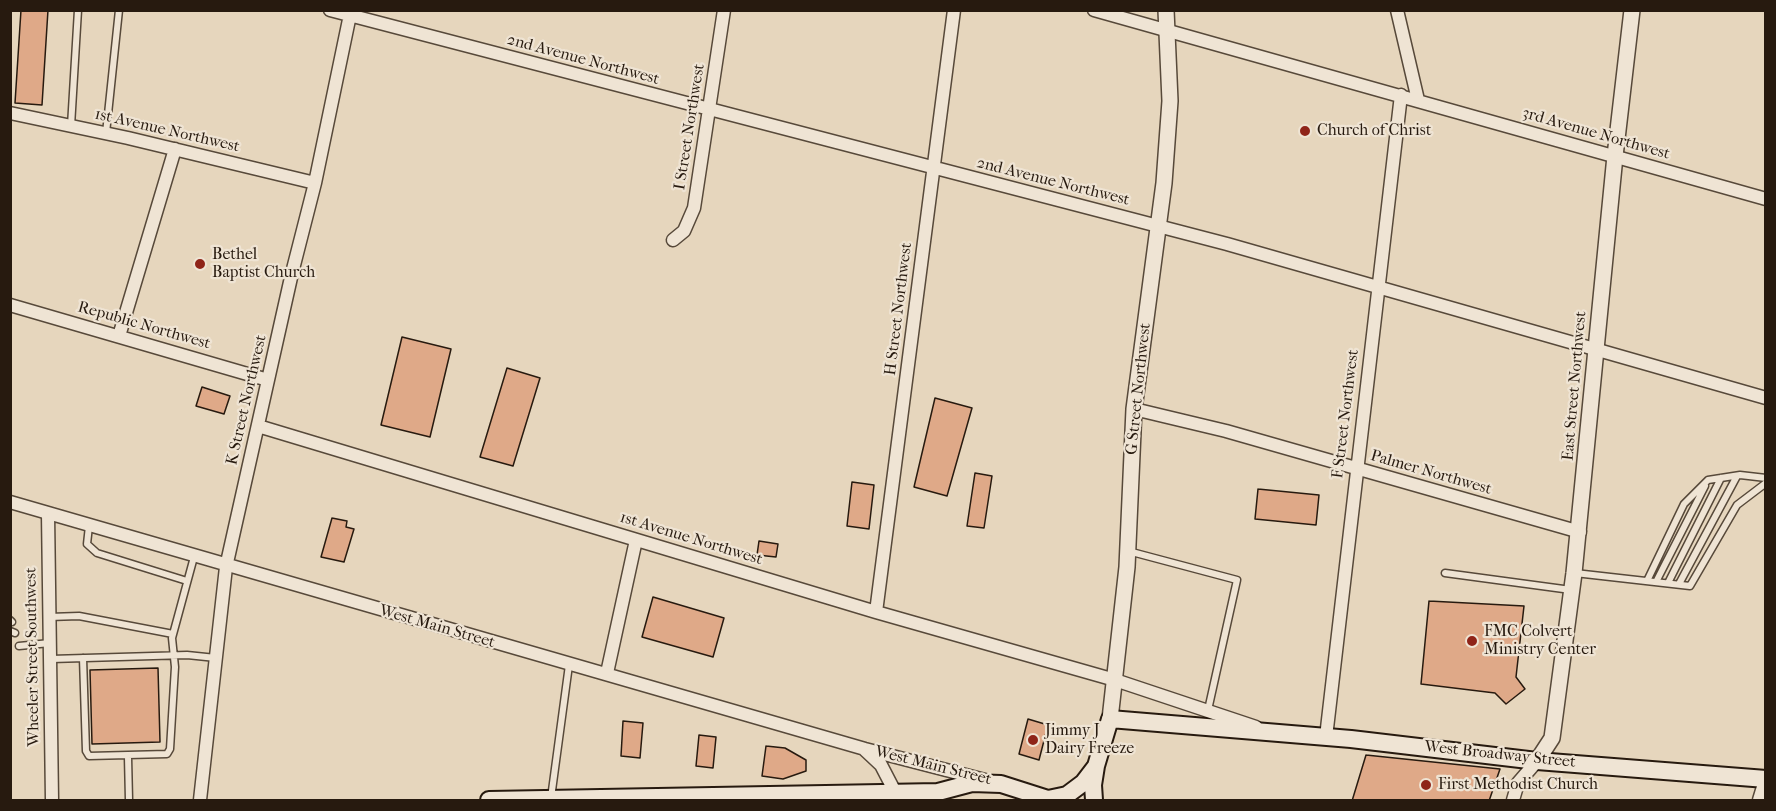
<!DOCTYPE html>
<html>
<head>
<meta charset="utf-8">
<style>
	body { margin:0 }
	#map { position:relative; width:1776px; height:811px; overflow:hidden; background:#e6d6bd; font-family:"IM FELL French Canon",serif }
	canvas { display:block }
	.frame { position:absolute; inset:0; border:12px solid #271a0f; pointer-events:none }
</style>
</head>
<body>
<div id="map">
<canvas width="1776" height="811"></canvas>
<div class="frame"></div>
</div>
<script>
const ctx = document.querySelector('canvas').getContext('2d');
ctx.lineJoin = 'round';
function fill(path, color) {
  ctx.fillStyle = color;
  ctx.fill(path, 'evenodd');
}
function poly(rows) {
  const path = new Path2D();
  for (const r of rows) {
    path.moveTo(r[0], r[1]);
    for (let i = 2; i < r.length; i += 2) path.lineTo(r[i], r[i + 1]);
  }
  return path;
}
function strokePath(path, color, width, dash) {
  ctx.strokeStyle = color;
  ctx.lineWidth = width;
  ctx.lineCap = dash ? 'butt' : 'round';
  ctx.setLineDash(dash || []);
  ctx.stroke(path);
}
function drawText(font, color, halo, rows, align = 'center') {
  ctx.font = font + ' "IM FELL French Canon",serif';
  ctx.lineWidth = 4.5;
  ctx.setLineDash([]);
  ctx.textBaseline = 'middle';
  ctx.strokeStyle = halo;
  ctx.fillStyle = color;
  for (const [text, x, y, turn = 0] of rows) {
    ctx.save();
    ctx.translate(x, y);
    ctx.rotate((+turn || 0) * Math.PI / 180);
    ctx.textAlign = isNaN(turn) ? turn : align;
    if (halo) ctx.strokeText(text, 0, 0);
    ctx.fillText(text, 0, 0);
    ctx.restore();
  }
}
const building = poly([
	[21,10,48,10,42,105,15,103,21,10],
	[402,337,451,349,430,437,381,425,402,337],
	[507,368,540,378,513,466,480,457,507,368],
	[202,387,230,396,224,414,196,406,202,387],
	[935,398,972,408,947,496,914,487,935,398],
	[975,473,992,476,984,528,967,526,975,473],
	[852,482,874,485,869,529,847,526,852,482],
	[1258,489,1319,495,1316,525,1255,519,1258,489],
	[332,518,347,521,346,527,354,529,344,562,321,557,332,518],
	[759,541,778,544,776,557,757,555,759,541],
	[653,597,724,618,713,657,642,637,653,597],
	[1429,601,1524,606,1516,677,1525,689,1506,704,1495,693,1421,684,1429,601],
	[158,668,160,742,92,744,90,670,158,668],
	[1028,719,1048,725,1039,760,1019,754,1028,719],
	[623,721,643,723,640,758,621,756,623,721],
	[699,735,716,737,713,768,696,766,699,735],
	[766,746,785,748,806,760,806,771,783,779,762,776,766,746],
	[1366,755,1500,769,1489,801,1352,801,1366,755]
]);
const service = poly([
	[71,126,78,10],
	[106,133,119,10],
	[89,526,87,544,97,553,187,581],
	[1128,551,1237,580,1208,710],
	[1445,573,1571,590],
	[1575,573,1690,586,1737,505,1766,483],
	[1647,581,1684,504,1708,480,1740,475,1766,478],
	[1656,582,1705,486],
	[1668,583,1721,478],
	[1679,584,1737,476],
	[49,617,79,616,173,634],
	[10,620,12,622],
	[10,631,15,633],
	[19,646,50,643],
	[83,658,86,751,89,756,167,754,170,749,175,667,172,638,194,557],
	[51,659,187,655,216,658],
	[128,757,129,800],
	[551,798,569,665]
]);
const minor = poly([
	[330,10,1227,244,1766,398],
	[1094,10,1766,199],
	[1397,10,1418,100],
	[10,113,128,138,315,183],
	[673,240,684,231,694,208,724,10],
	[10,305,268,380],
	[119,336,175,149],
	[1134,409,1226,431,1580,532],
	[258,426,876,612,1115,680,1256,727],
	[10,502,865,749,985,780],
	[48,514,52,800],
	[876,612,954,10],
	[607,673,636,540],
	[1326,737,1401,95],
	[865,750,881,765,895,792],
	[200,800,226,567,292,273,315,183,351,10],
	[1513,800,1518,783,1537,761],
	[1759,800,1766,777]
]);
const tertiary = poly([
	[1110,719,1127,567,1134,409,1164,183,1170,101,1166,10],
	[1537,761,1552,738,1574,573,1615,156,1632,10]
]);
const secondary = poly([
	[489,800,938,792,972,783,1001,784,1048,799,1067,795,1083,783,1096,766],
	[1094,800,1093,785,1096,766,1110,719,1351,739,1537,761,1766,779]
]);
const markers = [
	[1305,131,6,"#8f2418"],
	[200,264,6,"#8f2418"],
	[1472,641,6,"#8f2418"],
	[1033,740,6,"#8f2418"],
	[1426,785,6,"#8f2418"]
];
const streetNames = [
	["2nd Avenue Northwest",583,60,15],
	["I Street Northwest",690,127,-81],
	["1st Avenue Northwest",167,131,13],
	["3rd Avenue Northwest",1596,134,16],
	["2nd Avenue Northwest",1053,182,14],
	["H Street Northwest",899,309,-83],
	["Republic Northwest",144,326,16],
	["East Street Northwest",1575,386,-85],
	["G Street Northwest",1139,389,-84],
	["K Street Northwest",247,400,-77],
	["F Street Northwest",1346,414,-83],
	["Palmer Northwest",1431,473,16],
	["1st Avenue Northwest",691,539,17],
	["West Main Street",437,627,16],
	["Wheeler Street Southwest",33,657,-91],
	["West Broadway Street",1500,755,6],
	["West Main Street",933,766,14]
];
const poiNames = [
	["Church of Christ",1317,131],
	["Bethel",212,255],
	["Baptist Church",212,273],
	["FMC Colvert",1484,632],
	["Ministry Center",1484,650],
	["Jimmy J",1045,731],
	["Dairy Freeze",1045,749],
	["First Methodist Church",1438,785]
];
fill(building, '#dfa988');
strokePath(building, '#271a0f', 1.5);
strokePath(service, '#57493a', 9);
strokePath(minor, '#57493a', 15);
strokePath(tertiary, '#57493a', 18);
strokePath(secondary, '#271a0f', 20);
strokePath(service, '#efe4d4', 6);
strokePath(minor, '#efe4d4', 12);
strokePath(tertiary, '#efe4d4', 15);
strokePath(secondary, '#efe4d4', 16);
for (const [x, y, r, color] of markers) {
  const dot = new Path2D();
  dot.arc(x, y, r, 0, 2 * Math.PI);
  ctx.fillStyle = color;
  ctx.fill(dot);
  strokePath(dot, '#efe4d4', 2);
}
drawText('16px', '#271a0f', '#efe4d4', streetNames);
drawText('16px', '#271a0f', '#efe4d4', poiNames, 'left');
</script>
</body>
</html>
